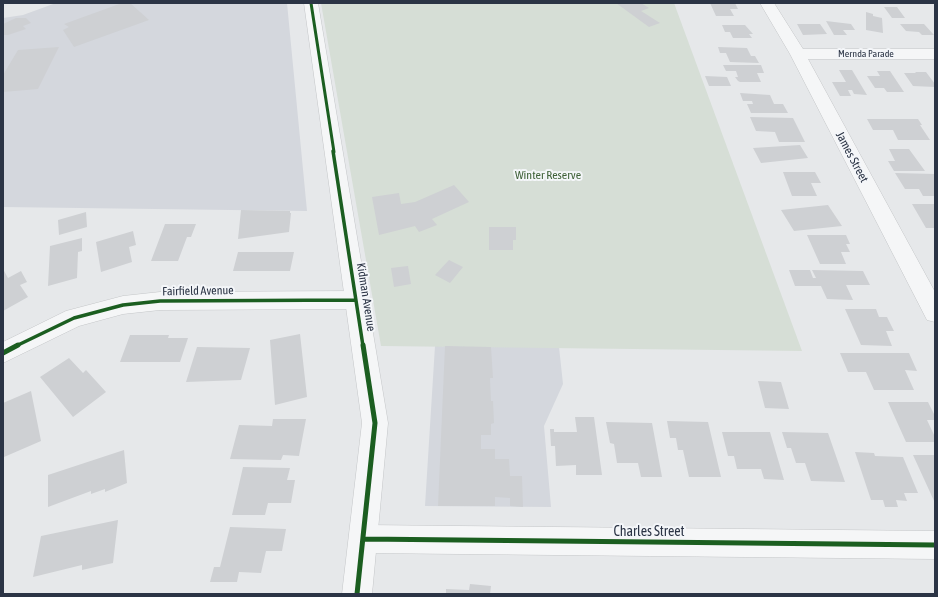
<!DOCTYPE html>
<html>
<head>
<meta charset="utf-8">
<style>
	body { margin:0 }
	#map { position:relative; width:938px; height:597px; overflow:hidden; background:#e6e8ea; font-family:"Asap Condensed",sans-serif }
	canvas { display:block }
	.frame { position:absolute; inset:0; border:4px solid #2b3445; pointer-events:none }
</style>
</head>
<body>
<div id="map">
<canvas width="938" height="597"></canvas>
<div class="frame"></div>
</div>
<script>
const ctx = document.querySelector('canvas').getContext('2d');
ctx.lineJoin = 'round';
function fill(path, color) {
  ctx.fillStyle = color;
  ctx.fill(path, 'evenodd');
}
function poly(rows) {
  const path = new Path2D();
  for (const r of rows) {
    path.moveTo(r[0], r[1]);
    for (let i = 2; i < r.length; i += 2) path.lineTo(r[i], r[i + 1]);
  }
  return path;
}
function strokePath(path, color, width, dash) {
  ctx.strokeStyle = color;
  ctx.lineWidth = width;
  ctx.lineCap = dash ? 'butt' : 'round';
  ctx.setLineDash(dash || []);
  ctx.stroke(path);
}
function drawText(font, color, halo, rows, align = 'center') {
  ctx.font = font + ' "Asap Condensed",sans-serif';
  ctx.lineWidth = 4;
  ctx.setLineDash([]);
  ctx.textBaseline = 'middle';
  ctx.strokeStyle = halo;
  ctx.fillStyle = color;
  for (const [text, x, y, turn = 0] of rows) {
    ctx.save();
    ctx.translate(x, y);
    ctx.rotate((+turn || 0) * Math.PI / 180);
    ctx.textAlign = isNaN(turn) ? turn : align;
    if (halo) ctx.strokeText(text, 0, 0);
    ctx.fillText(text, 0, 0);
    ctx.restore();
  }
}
const built = poly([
	[56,3,287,3,307,211,3,207,3,18,23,15],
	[435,346,559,347,563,384,544,426,551,507,425,506]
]);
const green = poly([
	[321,3,674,3,802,351,381,346]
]);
const building = poly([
	[122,3,130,3,149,20,74,47,63,30,69,27,64,24],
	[616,3,641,3,649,8,641,11,660,23,649,27],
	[710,3,735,3,738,9,730,9,734,16,716,16],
	[884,7,897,7,905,18,892,18],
	[866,12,873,14,873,16,882,18,883,33,866,30],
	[16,18,26,18,31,23,23,26,26,29,8,35,3,35,3,24],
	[826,21,851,24,855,30,843,30,847,35,834,35],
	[797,24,820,24,827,34,803,35],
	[900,24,924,24,934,35,922,35,919,32,906,31],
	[722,25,745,25,753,34,749,34,752,38,733,38,730,32,725,32],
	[59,47,38,89,3,92,3,75,18,50],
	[718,47,747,48,751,56,755,56,759,63,730,62,726,53,720,53],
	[723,65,761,65,764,73,757,73,761,82,740,82,738,81,735,77,738,77,736,71,726,71],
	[839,70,852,70,867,95,854,94,852,90,848,90,851,96,840,96,832,82,846,82],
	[877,71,890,71,904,92,887,92,884,88,875,88,867,76,880,76],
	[915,72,926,72,935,84,935,87,913,86,904,73,916,73],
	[705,76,727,77,731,86,709,86],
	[740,93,770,95,774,104,783,104,788,113,751,113,747,104,753,104,752,101,743,101],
	[750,117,793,118,805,142,779,142,775,132,756,131],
	[867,119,918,119,922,125,920,125,930,140,898,140,893,130,873,130],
	[800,145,808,158,761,163,753,148],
	[889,149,909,149,925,171,894,171,888,161,895,161],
	[783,172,815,172,821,183,811,183,817,196,792,196],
	[895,173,935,174,935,196,923,196,919,189,905,189],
	[454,185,469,202,432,219,437,225,419,232,415,226,379,235,372,197,399,193,401,204,415,202],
	[912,204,935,204,935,228,926,228],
	[828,205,842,226,794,231,781,210],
	[241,210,290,211,290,213,291,213,289,232,238,239],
	[86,212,87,227,59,235,58,220],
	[165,224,196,224,191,237,187,237,178,261,151,261],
	[489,227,516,227,516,240,513,240,513,250,489,250],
	[133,231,136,245,129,247,132,262,101,272,96,242],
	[807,235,846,235,850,244,846,244,850,252,841,252,846,264,820,264],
	[82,238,82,251,78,252,77,278,48,286,50,246],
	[238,252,294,252,290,271,233,271],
	[449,260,463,267,450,283,435,275],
	[408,266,411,284,394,287,391,268],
	[3,269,8,278,21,271,27,282,20,285,28,297,3,311],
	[789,270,810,270,813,278,816,278,812,270,863,271,870,285,846,285,853,300,827,299,821,286,795,286],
	[845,309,876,309,879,317,887,317,894,331,886,331,892,346,861,345],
	[300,334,307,397,275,405,270,340],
	[130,335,169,335,168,338,188,338,180,362,120,362],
	[445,346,491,347,493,378,490,378,491,401,493,401,494,423,491,424,491,435,481,435,481,449,495,449,495,459,509,459,510,476,522,476,523,507,510,506,510,498,495,497,495,506,438,506],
	[197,347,250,348,241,380,186,382],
	[840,353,909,353,917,371,905,370,914,390,874,390,866,372,848,372],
	[69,358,83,373,86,370,106,392,73,417,40,377],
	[758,381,781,382,789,409,765,408],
	[31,391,41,441,4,457,3,403],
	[888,402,928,402,935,416,935,420,927,420,935,437,935,442,906,442],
	[575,417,594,417,602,475,576,475,576,465,556,466,555,446,551,446,550,429,554,429,554,432,577,432],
	[273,419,306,419,299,456,283,455,281,460,230,459,239,425,272,426],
	[667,421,708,422,721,477,689,477,683,450,678,450,676,438,670,438],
	[606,422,652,423,662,477,641,477,638,463,617,463,614,444,610,443],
	[722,432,770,432,784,480,764,479,761,469,737,469,734,456,728,456],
	[782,432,828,433,845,482,811,481,805,463,796,463,791,448,787,448],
	[124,450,127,483,105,492,105,489,91,494,91,491,48,507,48,475],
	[855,452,874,453,875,456,903,457,918,493,904,493,907,501,896,500,898,507,885,507,883,500,871,500],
	[913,455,935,455,935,503],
	[243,467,290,468,287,480,295,480,291,503,268,503,265,515,232,515],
	[118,520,113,563,82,570,82,565,33,577,41,536],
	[230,527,286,529,282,551,266,551,261,573,239,572,237,582,210,582,214,567,220,567],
	[470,584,491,586,490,594,446,594,446,589,469,590]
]);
const minor = poly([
	[760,3,774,3,803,49,935,49,935,59,808,59,935,292,935,322,927,320,790,54,760,3],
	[356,291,364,294,367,300,364,306,356,309,160,310,123,314,79,326,3,363,3,342,66,311,123,296,160,292,356,291],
	[364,525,935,531,935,559,364,553,354,549,350,539,354,529,364,525]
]);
const tertiary = poly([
	[304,3,318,3,388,423,372,594,342,594,362,423,304,3]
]);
const cyclewayFar2 = poly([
	[311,3,334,152]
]);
const cyclewayFar1 = poly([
	[333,151,363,346],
	[16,346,74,318,123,305,160,301,356,300]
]);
const cycleway = poly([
	[3,353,18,345],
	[364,539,935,545],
	[357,594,375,423,363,345]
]);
const farStreetnames = [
	["Mernda Parade",866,54]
];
const streetNames = [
	["James Street",852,157,62],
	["Fairfield Avenue",198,291,-1],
	["Kidman Avenue",366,297,81]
];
const parkNames = [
	["Winter Reserve",548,175]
];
const nearStreetnames = [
	["Charles Street",649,532]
];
fill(built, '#d4d7dd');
fill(green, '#d6ded6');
fill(building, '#ced0d3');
strokePath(minor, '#c4c6c8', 1);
strokePath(tertiary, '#c4c6c8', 1);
fill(minor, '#f5f6f7');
fill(tertiary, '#f5f6f7');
strokePath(cyclewayFar2, '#1b5e20', 3);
strokePath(cyclewayFar1, '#1b5e20', 3.5);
strokePath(cycleway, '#1b5e20', 5);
drawText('10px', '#2b3445', '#f4f6f9', farStreetnames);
drawText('12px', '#2b3445', '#f4f6f9', streetNames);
drawText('12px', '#3f6138', '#f4f6f9', parkNames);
drawText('14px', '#2b3445', '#f4f6f9', nearStreetnames);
</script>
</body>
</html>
